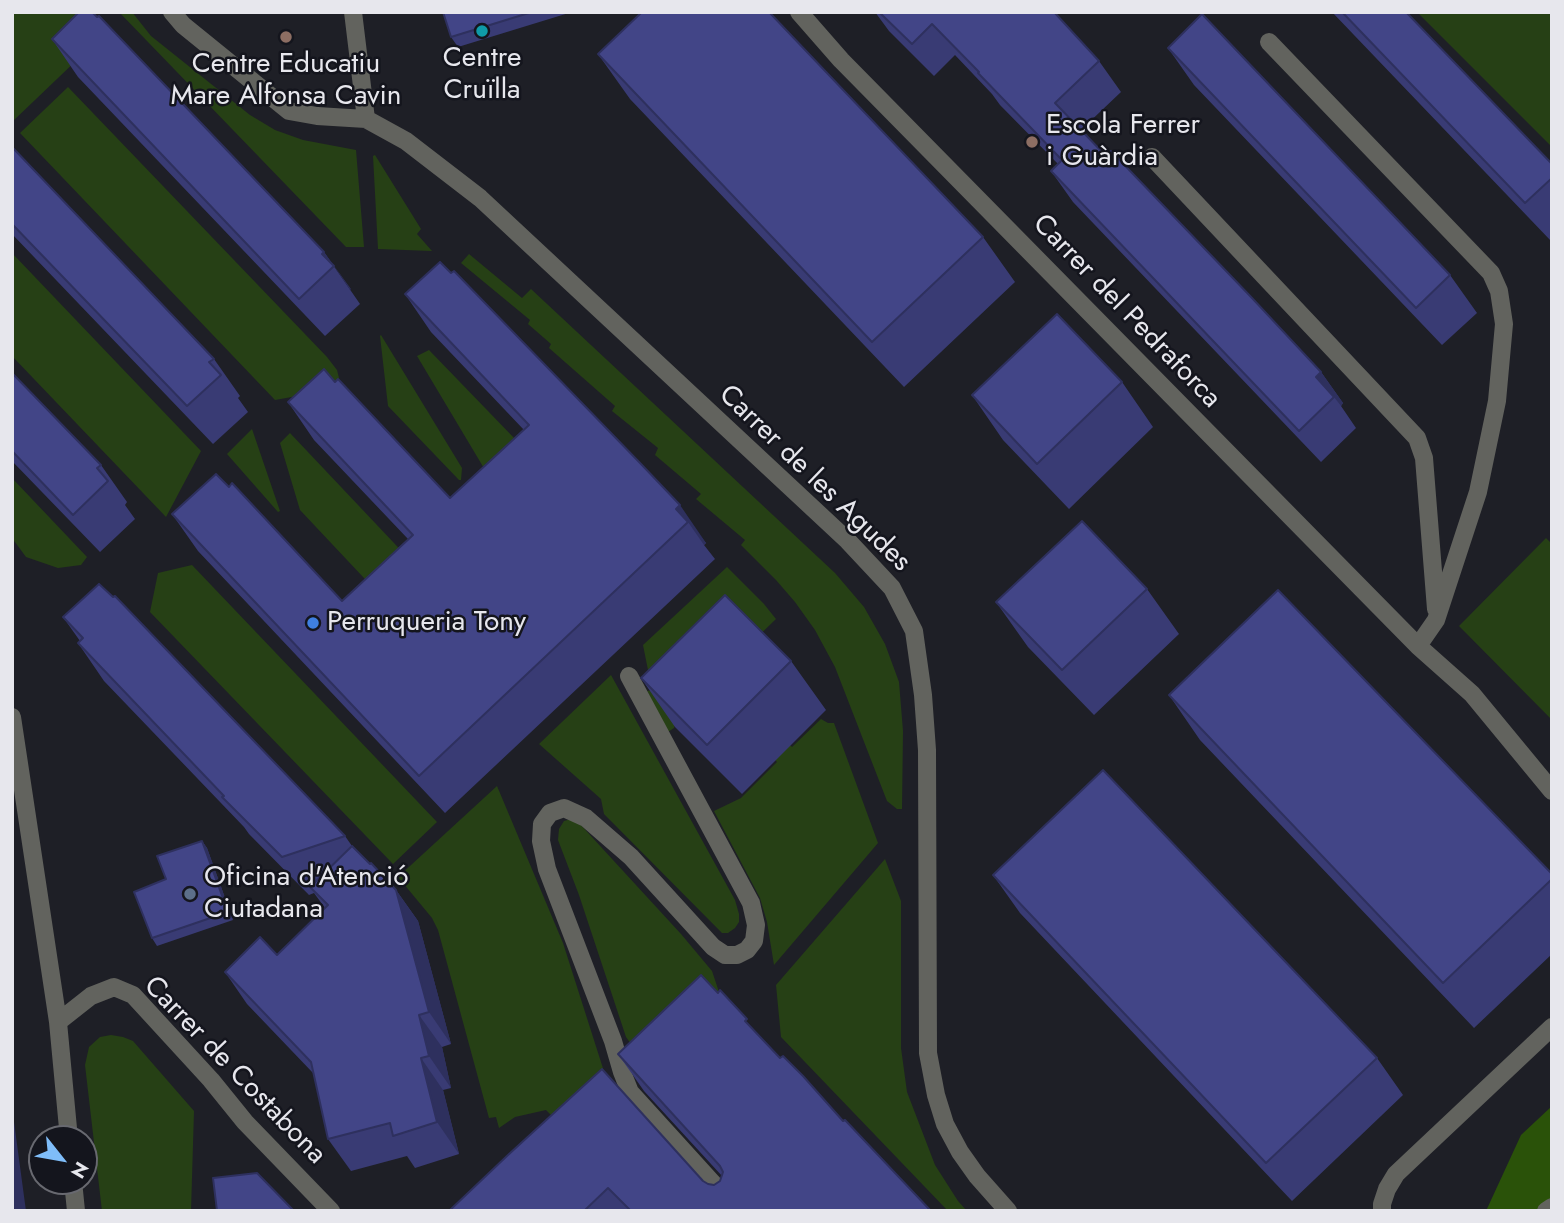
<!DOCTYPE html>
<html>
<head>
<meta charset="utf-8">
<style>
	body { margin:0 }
	#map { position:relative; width:1564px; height:1223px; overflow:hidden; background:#1e1f26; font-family:Jost,sans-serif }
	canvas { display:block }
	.frame { position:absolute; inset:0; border:14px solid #e7e7ed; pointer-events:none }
	.north { position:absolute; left:28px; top:1125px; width:70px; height:70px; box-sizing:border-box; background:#14151d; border:2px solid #686970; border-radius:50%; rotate:121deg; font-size:19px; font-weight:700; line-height:28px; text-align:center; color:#e7e7ed }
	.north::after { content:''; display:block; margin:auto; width:24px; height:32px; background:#7fbdf9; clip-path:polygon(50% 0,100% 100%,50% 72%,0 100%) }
</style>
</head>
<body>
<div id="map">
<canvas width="1564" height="1223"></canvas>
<div class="frame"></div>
<div class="north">N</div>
</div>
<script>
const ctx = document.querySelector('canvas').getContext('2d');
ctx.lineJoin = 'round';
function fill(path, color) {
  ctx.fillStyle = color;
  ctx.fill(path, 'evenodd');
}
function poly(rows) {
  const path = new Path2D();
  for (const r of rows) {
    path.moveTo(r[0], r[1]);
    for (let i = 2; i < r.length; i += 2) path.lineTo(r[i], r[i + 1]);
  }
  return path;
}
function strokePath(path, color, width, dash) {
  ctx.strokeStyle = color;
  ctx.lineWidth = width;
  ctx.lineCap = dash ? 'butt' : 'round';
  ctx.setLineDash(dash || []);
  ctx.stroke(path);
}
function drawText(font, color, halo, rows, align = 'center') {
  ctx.font = font + ' Jost,sans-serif';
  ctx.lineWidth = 5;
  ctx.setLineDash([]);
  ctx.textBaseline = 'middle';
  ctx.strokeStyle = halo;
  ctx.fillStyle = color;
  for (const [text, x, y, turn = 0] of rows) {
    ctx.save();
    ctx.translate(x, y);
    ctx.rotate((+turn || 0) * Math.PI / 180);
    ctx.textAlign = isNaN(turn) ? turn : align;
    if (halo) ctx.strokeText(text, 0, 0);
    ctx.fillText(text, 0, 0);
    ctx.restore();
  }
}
const green = poly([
	[12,12,82,12,103,35,12,122],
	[119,12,132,12,151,36,250,115,275,130,303,140,356,150,364,247,346,247],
	[1417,12,1552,12,1552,147],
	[68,87,327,357,337,370,339,378,336,389,275,400,20,133],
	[375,155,421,229,417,234,432,251,378,249,373,156],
	[12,253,201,451,166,517,12,356],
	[469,254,522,298,531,289,835,573,864,607,885,644,899,682,903,731,902,809,897,809,887,801,835,667,815,630,795,602,776,580,741,545,745,540,696,499,701,494,655,455,658,448,612,411,615,406,549,348,551,344,528,324,530,320,461,263],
	[381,335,462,468,461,480,459,480,388,406,380,336],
	[429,350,544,469,494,485,417,356],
	[252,429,280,511,278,512,227,454],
	[290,433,428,579,395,611,300,510,280,443],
	[12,478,87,557,81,565,58,568,26,557,12,538],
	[1546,538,1552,544,1552,720,1459,626],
	[192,565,437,822,393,864,150,612,158,573],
	[727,567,764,604,776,619,678,714,674,728,668,732,647,691,652,690,643,645],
	[611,675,735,900,739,914,739,922,735,928,728,933,722,933,604,814,601,799,539,744],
	[821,719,828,723,834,723,878,843,774,965,767,922,760,898,714,811,741,798,777,762,770,754,785,740,792,747],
	[497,786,563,943,608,1084,578,1142,546,1110,515,1117,499,1128,496,1117,489,1118,438,930,432,918,398,877],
	[571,819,579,823,681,934,712,971,722,1001,631,1044,626,1037,579,895,558,840,559,829,564,821],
	[885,859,901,901,901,1048,907,1092,935,1165,958,1201,967,1211,948,1211,781,1037,776,985],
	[111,1035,123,1037,133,1041,194,1111,191,1211,102,1211,85,1065,89,1047,100,1037]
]);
const forest = poly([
	[1552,1106,1552,1211,1486,1211,1521,1135]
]);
const minor = poly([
	[172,12,183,25,289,111,317,116,366,119,406,141,480,198,848,541,892,588,914,631,923,695,927,750,928,1053,936,1095,945,1124,960,1152,977,1176,1008,1211],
	[353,12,366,119],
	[799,12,841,60,1418,646,1472,694,1552,791],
	[1269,42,1491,273,1499,291,1504,324,1497,401,1478,492,1436,620,1418,646],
	[1152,157,1417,438,1424,458,1436,609],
	[629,676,751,903,756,925,754,941,747,950,737,955,725,955,713,947,631,857,586,818,564,808,550,813,542,824,541,841,547,869,613,1041,622,1072,630,1092,738,1211],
	[12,717,58,1022,69,1139],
	[58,1022,91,996,114,987,133,995,211,1080,245,1122,331,1211],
	[73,1181,76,1211],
	[1382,1211,1382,1204,1387,1189,1396,1174,1552,1027],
	[1546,1211,1552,1207]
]);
const wall = poly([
	[443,12,572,12,458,47,451,37],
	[875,12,1054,12,1099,61,1121,92,1081,130,1321,372,1343,403,1341,406,1356,428,1321,462,1073,202,1051,171,1058,164,1000,105,992,94,955,55,934,76,889,31],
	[1332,12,1406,12,1552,164,1551,241],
	[52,39,324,252,360,304,325,336,78,77],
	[1168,48,1450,275,1477,313,1442,345,1194,85],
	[598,54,983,237,1015,282,904,387,630,99],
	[12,147,214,359,240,396,238,398,248,412,213,444,12,234],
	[405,294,641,464,706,543,704,545,715,559,445,813,198,551,172,514,342,601,408,539,314,440,288,402,450,498,524,430,431,332],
	[12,373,101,465,127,502,125,505,135,519,100,552,12,461],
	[1122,382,1153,427,1069,509,1003,440,972,395],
	[1147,589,1179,634,1094,715,1028,647,996,602],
	[63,617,345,836,352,846,396,890,418,921,451,1044,442,1047,451,1088,443,1090,459,1154,415,1168,407,1156,351,1171,328,1139,313,1073,247,1004,225,972,277,955,325,908,314,893,309,895,249,834,244,827,104,681,78,643,80,641],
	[791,661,826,710,742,794,675,727,641,678],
	[1169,695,1552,874,1552,954,1474,1028,1200,740],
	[202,841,207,848,233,920,157,946,152,938,166,879],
	[993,875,1377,1058,1403,1095,1292,1201,1020,913],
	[756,1033,931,1211,449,1211,508,1155,703,1181,708,1184,714,1185,720,1181,722,1176,644,1091,618,1054]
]);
const shadedWall = poly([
	[324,252,351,289,350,290,334,266,322,254],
	[1321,372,1343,403,1341,406,1334,397,1316,377],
	[680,505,706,543,704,545,688,522,676,509],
	[202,841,207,848,233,920,228,912],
	[396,890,418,921,451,1044,429,1012],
	[419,1015,442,1047,451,1088,429,1056],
	[421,1058,443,1090,459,1154,437,1122],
	[12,1107,26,1211,12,1211]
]);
const building = poly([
	[79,12,92,12,97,17,99,16,324,252,322,254,334,266,299,299,52,39,79,12],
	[443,12,532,12,451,37,443,12],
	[642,12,769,12,983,237,872,342,598,54,642,12],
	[879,12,1054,12,1099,61,1055,103,1106,156,1111,151,1252,298,1321,372,1316,377,1334,397,1299,431,1051,171,1062,160,978,73,979,72,932,24,912,44,879,12],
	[1342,12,1406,12,1552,164,1552,178,1525,203,1342,12],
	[1202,14,1450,275,1416,308,1168,48,1202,14],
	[12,147,214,359,209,362,221,375,187,406,12,224,12,147],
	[440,262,451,273,454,271,641,464,680,505,676,509,688,522,419,776,172,514,216,474,229,487,232,483,342,601,413,535,288,402,324,369,335,382,338,379,450,498,529,425,405,294,440,262],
	[1057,314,1122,382,1037,464,972,395,1057,314],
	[12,373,101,465,97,468,108,481,73,515,12,451,12,373],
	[1082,521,1147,589,1062,670,996,602,1082,521],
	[99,584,113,597,115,596,345,836,282,857,222,797,224,796,78,643,83,638,63,617,99,584],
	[1278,590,1552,874,1552,879,1443,983,1169,695,1278,590],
	[725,595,791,661,707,745,641,678,725,595],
	[1103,770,1377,1058,1266,1163,993,875,1103,770],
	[202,841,228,912,152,938,134,892,166,879,157,856,202,841],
	[352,846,370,864,371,863,396,890,429,1012,419,1015,429,1056,421,1058,437,1122,393,1136,390,1123,328,1139,311,1062,225,972,260,937,277,955,328,905,310,887,352,846],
	[701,975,718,993,720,990,747,1019,745,1021,780,1058,783,1056,803,1076,843,1121,845,1120,931,1211,631,1211,608,1188,584,1211,449,1211,508,1155,602,1069,703,1181,708,1184,714,1185,720,1181,723,1172,720,1166,618,1054,701,975],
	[257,1173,294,1211,217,1211,213,1178,257,1173]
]);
const markers = [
	[482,31,7,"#0f9aa8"],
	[286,37,7,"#8d6e63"],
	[1032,142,7,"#8d6e63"],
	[313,623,7,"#3f7fe0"],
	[190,894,7,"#5c6f8a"]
];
const poiNames = [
	["Centre",482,59,"center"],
	["Cruïlla",482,91,"center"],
	["Centre Educatiu",286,65,"center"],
	["Mare Alfonsa Cavin",286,97,"center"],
	["Escola Ferrer",1046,126],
	["i Guàrdia",1046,158],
	["Perruqueria Tony",327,623],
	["Oficina d'Atenció",204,878],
	["Ciutadana",204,910]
];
const streetNames = [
	["Carrer del Pedraforca",1126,312,46],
	["Carrer de les Agudes",814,479,44],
	["Carrer de Costabona",234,1071,46]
];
fill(green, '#264015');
fill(forest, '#2a5209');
strokePath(minor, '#62635e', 18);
fill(wall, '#393b74');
fill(shadedWall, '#2e305e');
fill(building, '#424587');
strokePath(building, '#2e305e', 2);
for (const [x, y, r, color] of markers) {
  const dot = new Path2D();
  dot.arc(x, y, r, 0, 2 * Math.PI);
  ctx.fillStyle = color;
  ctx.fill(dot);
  strokePath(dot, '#14151d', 2.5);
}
drawText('28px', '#e7e7ed', '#14151d', poiNames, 'left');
drawText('28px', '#e7e7ed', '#14151d', streetNames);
</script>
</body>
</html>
